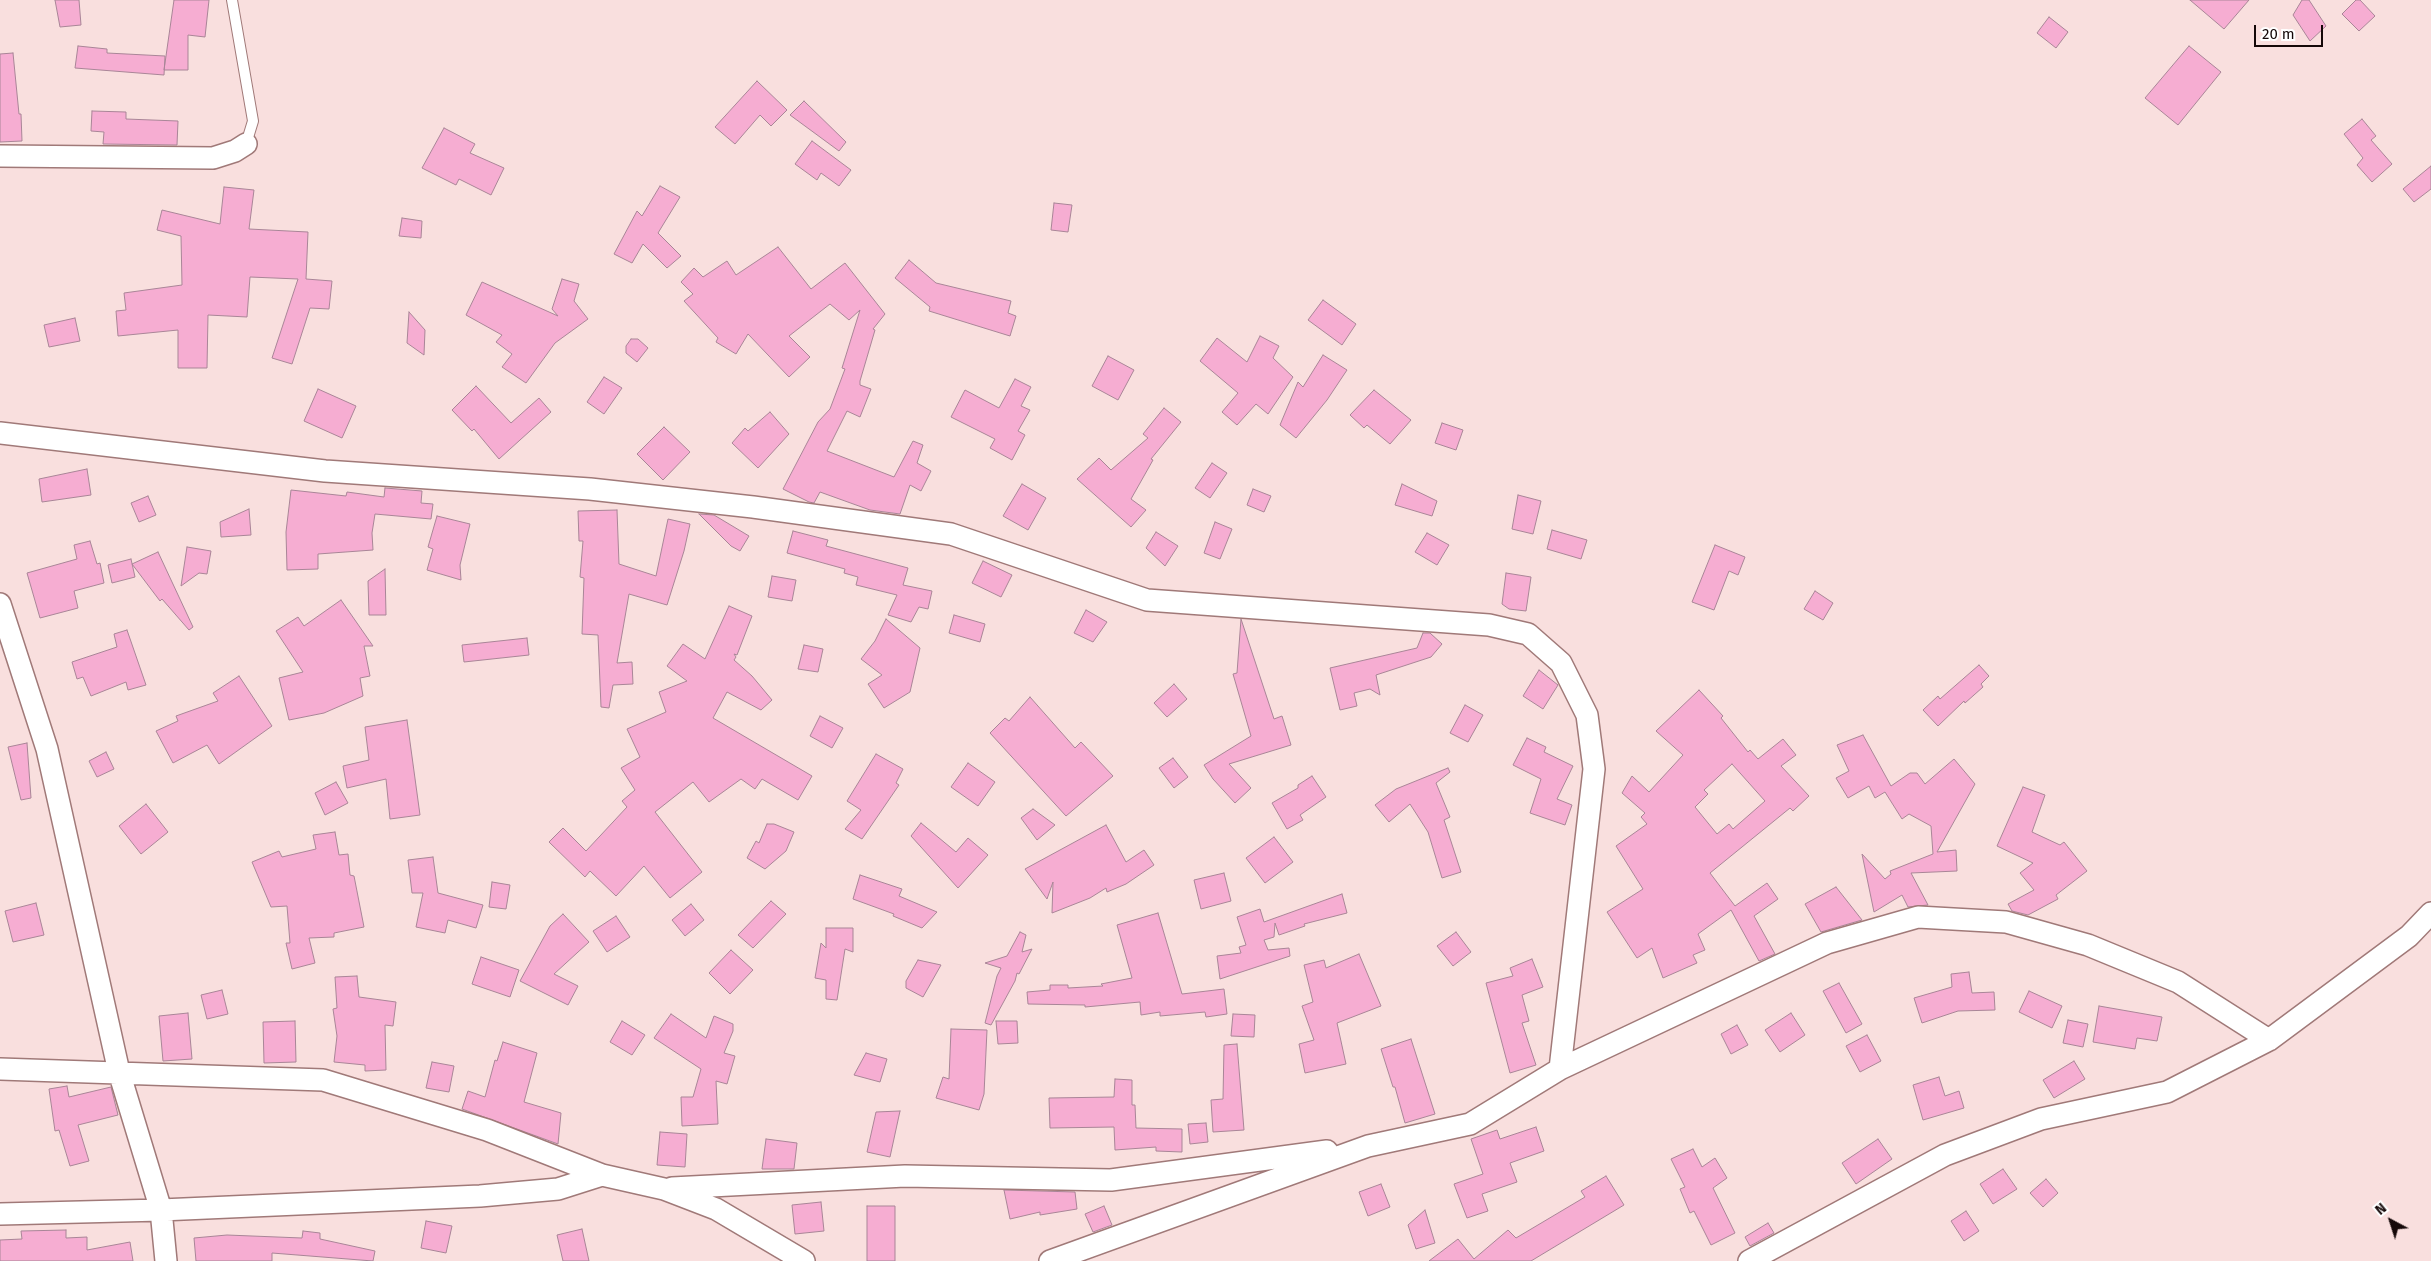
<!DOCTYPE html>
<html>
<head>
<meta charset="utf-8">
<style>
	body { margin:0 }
	#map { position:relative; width:2431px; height:1261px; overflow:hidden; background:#f9dfde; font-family:"Fira Sans",sans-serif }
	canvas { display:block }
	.north { position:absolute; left:2366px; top:1196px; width:50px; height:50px; -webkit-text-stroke:4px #fff; paint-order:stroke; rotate:320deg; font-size:14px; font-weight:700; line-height:20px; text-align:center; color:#150808 }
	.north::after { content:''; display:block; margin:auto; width:18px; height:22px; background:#150808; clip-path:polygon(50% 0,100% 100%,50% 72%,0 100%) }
	.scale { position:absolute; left:2254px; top:25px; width:69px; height:22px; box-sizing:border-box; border:2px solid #150808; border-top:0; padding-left:6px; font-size:15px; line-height:18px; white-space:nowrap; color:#150808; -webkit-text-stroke:4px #fff; paint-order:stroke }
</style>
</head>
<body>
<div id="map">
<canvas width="2431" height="1261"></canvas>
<div class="north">N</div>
<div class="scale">20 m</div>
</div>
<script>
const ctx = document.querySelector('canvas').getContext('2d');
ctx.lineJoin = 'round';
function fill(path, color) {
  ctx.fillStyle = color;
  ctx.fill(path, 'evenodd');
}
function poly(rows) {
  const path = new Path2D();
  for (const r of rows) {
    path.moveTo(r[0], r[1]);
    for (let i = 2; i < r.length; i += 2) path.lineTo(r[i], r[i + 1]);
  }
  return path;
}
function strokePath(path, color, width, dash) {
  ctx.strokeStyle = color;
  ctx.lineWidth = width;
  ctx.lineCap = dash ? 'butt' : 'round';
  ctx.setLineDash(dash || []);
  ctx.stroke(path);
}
const building = poly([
	[55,0,79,0,81,25,60,27,55,0],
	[174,0,209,0,205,37,188,35,188,70,164,70,174,0],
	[2190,0,2249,0,2224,29,2190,0],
	[2302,0,2309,0,2326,26,2310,41,2293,15,2302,0],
	[2356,0,2360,0,2375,16,2359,31,2342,14,2356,0],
	[2049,17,2068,32,2056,48,2037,33,2049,17],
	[78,46,107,49,107,53,165,56,164,75,75,68,78,46],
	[2189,46,2221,72,2178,125,2145,98,2189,46],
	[13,53,19,114,21,114,22,141,0,142,0,54,13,53],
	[757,81,787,110,771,126,760,115,735,144,715,127,757,81],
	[804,101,846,142,839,151,790,115,804,101],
	[92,111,126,112,126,119,178,121,177,145,103,144,104,132,91,131,92,111],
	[2362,119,2376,136,2371,140,2392,164,2372,182,2357,165,2363,158,2344,134,2362,119],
	[444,128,475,144,470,153,504,168,491,195,459,179,456,185,422,168,444,128],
	[812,141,851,170,839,186,821,173,817,180,795,164,812,141],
	[2431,166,2431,189,2414,202,2403,189,2431,166],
	[660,186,680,197,658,233,681,256,667,268,643,244,632,263,614,254,637,211,642,216,660,186],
	[224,187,254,190,249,229,308,232,306,279,332,281,329,309,310,308,292,364,272,358,298,279,250,277,247,317,208,315,207,368,178,368,178,330,118,336,116,311,126,310,124,293,182,285,181,236,157,230,162,210,220,224,224,187],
	[1054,203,1072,205,1068,232,1051,230,1054,203],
	[402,218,422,221,421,238,399,236,402,218],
	[778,247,811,289,845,263,885,314,873,329,875,330,860,381,860,385,871,389,860,417,847,411,827,451,894,477,913,441,923,445,917,463,931,471,921,491,910,485,900,514,870,510,820,492,814,503,809,502,783,489,818,422,830,409,845,369,842,368,860,310,849,320,830,304,789,336,810,357,789,377,748,334,736,354,716,342,718,338,684,301,693,294,681,282,694,268,703,277,727,261,736,275,778,247],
	[909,260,936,283,1011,301,1008,313,1016,316,1010,336,929,311,930,307,895,278,909,260],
	[562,279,579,284,574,301,588,319,555,343,526,383,502,367,512,354,496,342,502,335,466,315,482,282,558,316,552,309,562,279],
	[1323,300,1356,324,1342,345,1308,320,1323,300],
	[409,312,425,330,424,355,407,343,409,312],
	[75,318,80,341,49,347,44,325,75,318],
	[1260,336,1279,346,1273,358,1293,377,1268,414,1256,404,1237,425,1222,412,1238,393,1200,361,1217,338,1247,362,1260,336],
	[631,339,638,339,648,348,637,362,626,353,626,346,631,339],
	[1323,355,1347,370,1327,400,1296,438,1280,425,1298,382,1303,387,1323,355],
	[1108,356,1134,370,1118,400,1092,386,1108,356],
	[604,377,622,388,604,414,587,402,604,377],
	[1015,379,1031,387,1021,406,1030,410,1018,431,1025,435,1012,460,990,448,995,439,951,417,965,390,999,408,1015,379],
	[476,386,511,423,539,398,551,412,499,459,474,429,472,431,452,410,476,386],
	[318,389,356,406,342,438,304,421,318,389],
	[1374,390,1411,420,1390,444,1367,425,1364,428,1350,415,1374,390],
	[1164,408,1181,422,1151,459,1153,460,1131,499,1146,510,1131,527,1077,479,1099,458,1111,470,1148,438,1143,434,1164,408],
	[770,412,789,434,758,468,732,443,745,428,748,431,770,412],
	[1442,423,1463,430,1456,450,1435,443,1442,423],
	[664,427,690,452,663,480,637,454,664,427],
	[1212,463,1227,473,1210,498,1195,488,1212,463],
	[87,469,91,495,42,502,39,479,87,469],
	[1022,484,1046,498,1028,530,1003,516,1022,484],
	[1402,484,1437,501,1432,516,1395,505,1402,484],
	[385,488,422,491,421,503,433,504,431,519,375,514,372,533,373,550,318,554,318,569,287,570,286,532,291,490,346,496,347,492,384,497,385,488],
	[1253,489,1271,496,1264,512,1247,505,1253,489],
	[1518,495,1541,501,1533,534,1512,529,1518,495],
	[148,496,156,515,139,522,131,503,148,496],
	[249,509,251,535,221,537,220,522,249,509],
	[617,510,619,564,656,576,668,519,690,524,684,551,667,605,629,594,617,663,632,662,633,684,613,685,609,708,601,707,598,635,582,634,584,578,580,577,583,541,579,541,578,511,617,510],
	[699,514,714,515,749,536,740,551,731,546,699,514],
	[437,516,470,524,460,565,461,580,427,570,433,549,428,547,437,516],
	[1215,522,1232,529,1220,559,1204,553,1215,522],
	[1552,530,1587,540,1581,559,1547,549,1552,530],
	[793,531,828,540,826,546,908,568,903,585,932,591,928,609,919,607,911,622,888,615,897,595,856,585,858,577,844,573,845,569,787,553,793,531],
	[1156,532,1178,546,1165,566,1146,548,1156,532],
	[1427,533,1449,545,1437,565,1415,552,1427,533],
	[90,541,97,564,100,563,104,583,74,591,78,608,40,618,27,573,77,559,74,545,90,541],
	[1715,545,1745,557,1738,575,1729,571,1714,610,1692,602,1715,545],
	[187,547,211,551,207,574,199,573,181,586,187,547],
	[158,552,193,627,189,630,162,599,160,601,132,564,158,552],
	[131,559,135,577,112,583,108,565,131,559],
	[983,561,1012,575,1001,597,972,583,983,561],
	[385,569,386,615,369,615,368,581,385,569],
	[1506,573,1531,577,1526,611,1509,609,1502,604,1506,573],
	[772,576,796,580,792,601,768,597,772,576],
	[1815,591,1833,603,1823,620,1804,609,1815,591],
	[341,600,373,646,364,646,370,676,360,678,363,696,324,713,289,720,279,678,303,672,276,631,298,617,304,626,341,600],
	[729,606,752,616,737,655,734,654,736,657,734,660,752,676,772,700,761,710,727,692,713,718,812,776,798,800,762,779,755,789,741,779,709,802,693,782,655,812,702,872,670,898,644,866,616,896,590,871,585,877,549,842,563,828,586,851,627,807,622,801,635,790,621,768,640,757,627,729,666,712,659,692,687,681,667,666,683,644,705,659,729,606],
	[1086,610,1107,622,1093,642,1074,633,1086,610],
	[954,615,985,624,980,642,949,633,954,615],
	[886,619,920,648,910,692,884,708,868,684,882,675,861,659,875,641,886,619],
	[1241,619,1274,719,1282,716,1291,745,1229,764,1251,788,1235,803,1213,779,1204,765,1251,736,1233,674,1237,673,1241,619],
	[127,630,146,685,128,690,126,682,91,696,83,677,77,679,72,662,117,647,114,634,127,630],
	[1423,633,1430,633,1442,644,1431,657,1376,675,1380,695,1370,689,1354,693,1357,706,1340,710,1330,668,1417,648,1423,633],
	[527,638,529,655,464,662,462,645,527,638],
	[804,645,823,649,818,672,798,669,804,645],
	[1979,665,1989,676,1981,684,1983,687,1965,703,1964,701,1938,726,1923,710,1938,696,1940,699,1979,665],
	[1539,670,1558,685,1543,709,1523,696,1539,670],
	[239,676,272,726,219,764,207,745,173,763,156,731,178,721,176,716,218,701,213,693,239,676],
	[1174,684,1187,699,1167,717,1154,703,1174,684],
	[1699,690,1723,716,1721,718,1748,752,1750,750,1758,759,1783,739,1796,755,1781,766,1809,796,1793,811,1790,808,1710,873,1735,906,1767,883,1778,899,1754,916,1775,954,1759,961,1731,910,1698,934,1705,950,1693,955,1697,963,1663,978,1652,948,1637,958,1607,912,1643,889,1616,846,1647,824,1641,817,1645,813,1622,793,1632,776,1649,792,1683,755,1656,731,1699,690],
	[1732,764,1765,801,1733,829,1729,824,1717,834,1695,807,1708,794,1704,790,1732,764],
	[1030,697,1075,748,1081,742,1113,776,1066,816,990,733,1005,718,1009,721,1030,697],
	[1465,705,1483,715,1468,742,1450,733,1465,705],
	[820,716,843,728,832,748,810,736,820,716],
	[407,720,420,815,390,819,386,779,347,788,343,766,369,760,365,727,407,720],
	[1863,735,1891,786,1910,773,1917,773,1925,784,1954,759,1975,784,1937,852,1956,850,1957,871,1911,873,1928,905,1908,907,1902,895,1874,912,1862,854,1885,879,1891,874,1890,871,1933,854,1931,826,1909,814,1902,819,1885,792,1875,798,1869,786,1848,798,1836,778,1849,771,1837,745,1863,735],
	[1527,738,1546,747,1544,752,1573,766,1557,799,1572,805,1565,825,1530,813,1541,779,1513,765,1527,738],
	[27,743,31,798,21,800,8,747,27,743],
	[106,752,114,769,97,777,89,761,106,752],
	[876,754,903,769,896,783,899,785,862,839,845,829,861,810,847,801,876,754],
	[1173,758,1188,777,1174,788,1159,768,1173,758],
	[968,763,995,782,978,806,951,787,968,763],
	[1448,768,1450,772,1436,783,1450,817,1444,820,1461,872,1442,878,1428,832,1410,804,1389,822,1375,805,1396,789,1448,768],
	[1312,776,1326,797,1300,815,1303,820,1287,829,1272,803,1298,788,1298,785,1312,776],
	[336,782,348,803,325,815,315,793,336,782],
	[2023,787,2045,795,2032,832,2060,845,2064,842,2087,871,2056,895,2058,899,2028,915,2012,911,2008,904,2034,890,2020,873,2033,863,1997,846,2023,787],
	[146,804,168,832,141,854,119,826,146,804],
	[1033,809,1055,825,1037,840,1021,818,1033,809],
	[921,823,956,852,968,838,988,855,958,888,911,836,921,823],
	[767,824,774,824,794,832,786,851,765,869,747,858,756,841,759,843,767,824],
	[1106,825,1126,862,1144,850,1154,865,1126,884,1107,892,1106,888,1090,898,1052,913,1053,882,1047,899,1025,869,1106,825],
	[335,832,339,855,348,854,350,875,354,876,364,927,334,933,334,937,309,938,315,963,292,969,286,943,290,943,287,906,271,907,252,862,279,851,282,857,316,849,313,835,335,832],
	[1274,837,1293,862,1265,883,1246,858,1274,837],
	[433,857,438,893,483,905,476,928,448,920,445,933,416,927,423,893,412,893,408,860,433,857],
	[1224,873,1231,901,1201,909,1194,880,1224,873],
	[860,875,902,889,899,896,937,912,922,928,893,916,894,914,853,899,860,875],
	[492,882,510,885,506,909,489,907,492,882],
	[1836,887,1862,920,1821,932,1805,904,1836,887],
	[1342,894,1347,913,1304,924,1305,926,1279,935,1275,923,1274,937,1264,940,1268,950,1289,948,1290,956,1220,979,1217,956,1241,953,1239,947,1246,945,1237,917,1260,909,1264,922,1342,894],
	[771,901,786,914,753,948,738,935,771,901],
	[36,903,44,935,13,942,5,911,36,903],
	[691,904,704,920,685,936,672,920,691,904],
	[1158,913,1182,994,1224,989,1227,1014,1206,1017,1205,1012,1160,1016,1160,1012,1141,1015,1140,1002,1085,1007,1085,1005,1028,1004,1027,992,1050,990,1050,985,1068,985,1068,988,1103,986,1101,984,1132,978,1117,925,1158,913],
	[563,914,589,942,554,974,578,986,568,1005,520,981,550,926,563,914],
	[616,916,630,937,607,952,593,931,616,916],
	[826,928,853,928,853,952,845,949,837,1000,826,999,826,980,815,978,821,943,826,948,826,928],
	[1020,932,1026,935,1022,952,1032,949,1019,974,1017,973,1015,981,991,1025,985,1023,997,976,1001,968,985,963,1007,956,1020,932],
	[1456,932,1471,952,1453,966,1437,946,1456,932],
	[731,950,753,970,730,994,709,973,731,950],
	[1359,954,1381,1006,1337,1023,1346,1064,1305,1073,1299,1044,1314,1040,1302,1006,1313,1002,1304,965,1324,960,1326,968,1359,954],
	[481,957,519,970,510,997,472,984,481,957],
	[1532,959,1543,987,1522,995,1529,1021,1522,1023,1536,1065,1510,1073,1486,983,1513,976,1510,968,1532,959],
	[918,960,941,965,923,997,906,988,906,981,918,960],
	[1969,972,1972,993,1994,992,1995,1010,1958,1011,1922,1023,1914,998,1952,987,1951,974,1969,972],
	[357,976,359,997,396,1002,393,1026,385,1025,386,1070,365,1071,365,1065,334,1062,337,1036,333,1009,337,1008,335,977,357,976],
	[1839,983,1862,1024,1846,1033,1823,991,1839,983],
	[222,990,228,1014,207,1019,201,995,222,990],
	[2029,991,2062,1006,2052,1028,2019,1012,2029,991],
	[2099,1006,2162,1017,2157,1041,2137,1038,2135,1049,2093,1042,2099,1006],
	[188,1013,192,1059,163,1061,159,1016,188,1013],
	[1791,1013,1805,1035,1780,1052,1765,1030,1791,1013],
	[671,1014,706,1038,714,1016,733,1024,733,1031,724,1053,735,1056,727,1084,716,1081,718,1124,682,1126,681,1097,693,1097,701,1069,654,1038,671,1014],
	[1233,1014,1255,1015,1254,1037,1231,1036,1233,1014],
	[2068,1020,2088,1024,2083,1047,2063,1043,2068,1020],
	[295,1021,296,1062,264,1063,263,1022,295,1021],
	[622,1021,645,1035,632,1055,610,1042,622,1021],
	[996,1021,1017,1021,1018,1043,998,1044,996,1021],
	[1737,1025,1748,1045,1731,1054,1721,1034,1737,1025],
	[951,1029,987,1030,984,1094,979,1110,936,1098,943,1077,949,1079,951,1029],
	[1867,1035,1881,1061,1860,1072,1846,1046,1867,1035],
	[1411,1039,1435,1114,1405,1123,1395,1087,1393,1087,1381,1049,1411,1039],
	[503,1042,537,1053,524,1102,561,1113,558,1144,462,1109,468,1091,485,1097,495,1060,497,1061,503,1042],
	[1237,1044,1244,1130,1213,1132,1211,1100,1223,1099,1224,1045,1237,1044],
	[866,1053,887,1059,880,1082,854,1075,866,1053],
	[2074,1061,2085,1079,2054,1098,2043,1080,2074,1061],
	[432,1062,454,1066,449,1092,426,1088,432,1062],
	[1939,1077,1945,1096,1959,1091,1964,1108,1923,1120,1913,1085,1939,1077],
	[1115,1079,1132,1080,1132,1105,1135,1105,1136,1128,1182,1129,1182,1152,1156,1151,1156,1147,1115,1150,1114,1127,1050,1128,1049,1098,1114,1097,1115,1079],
	[67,1086,69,1097,111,1087,118,1115,78,1125,89,1161,70,1166,59,1130,55,1131,49,1089,67,1086],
	[900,1111,890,1157,867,1152,876,1112,900,1111],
	[1206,1123,1208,1142,1190,1144,1188,1124,1206,1123],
	[1536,1127,1544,1151,1510,1163,1517,1182,1482,1194,1488,1211,1467,1218,1454,1184,1483,1174,1471,1139,1497,1130,1500,1139,1536,1127],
	[660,1132,687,1134,685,1167,657,1165,660,1132],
	[766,1139,797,1143,794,1169,762,1169,766,1139],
	[1878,1139,1892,1159,1856,1184,1842,1163,1878,1139],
	[1693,1149,1702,1167,1715,1158,1727,1178,1713,1188,1735,1233,1711,1245,1694,1211,1690,1213,1680,1189,1685,1187,1671,1159,1693,1149],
	[2003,1169,2017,1189,1993,1204,1980,1184,2003,1169],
	[1606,1176,1624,1205,1531,1261,1429,1261,1458,1239,1474,1259,1508,1230,1516,1238,1585,1197,1581,1191,1606,1176],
	[2046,1179,2058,1193,2043,1207,2030,1193,2046,1179],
	[1381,1184,1390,1207,1368,1216,1359,1192,1381,1184],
	[1004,1190,1075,1192,1077,1209,1040,1215,1040,1212,1010,1219,1004,1190],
	[821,1202,824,1231,795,1234,792,1205,821,1202],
	[867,1206,895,1206,895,1261,867,1261,867,1206],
	[1104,1206,1112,1225,1093,1232,1085,1214,1104,1206],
	[1425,1210,1435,1243,1416,1249,1408,1225,1425,1210],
	[1966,1211,1979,1231,1964,1241,1951,1221,1966,1211],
	[426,1221,452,1226,446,1253,421,1248,426,1221],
	[1768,1223,1774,1233,1750,1246,1745,1237,1768,1223],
	[582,1229,589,1261,563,1261,557,1235,582,1229],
	[66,1230,66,1238,87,1237,87,1250,130,1242,133,1261,0,1261,0,1240,22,1239,21,1231,66,1230],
	[303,1231,320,1233,320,1239,375,1251,373,1261,272,1253,272,1261,196,1261,194,1238,227,1235,302,1238,303,1231]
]);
const lane = poly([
	[232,0,253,121,246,144]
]);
const street = poly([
	[0,156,213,158,235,151,246,144],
	[0,433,325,471,590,489,753,507,951,534,1147,600,1489,625,1528,634,1561,663,1587,715,1594,769,1560,1069],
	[0,604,47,749,119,1072,161,1210,166,1261],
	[0,1069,323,1080,487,1130,602,1175,664,1189,716,1209,804,1261],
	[672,1188,905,1176,1111,1180,1327,1151],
	[0,1214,161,1210,480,1196,558,1189,602,1175],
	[1050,1261,1368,1146,1470,1124,1560,1069,1827,943,1918,917,2006,922,2088,945,2178,982,2269,1040],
	[1749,1261,1945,1155,2041,1119,2167,1092,2269,1040,2409,936,2431,913]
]);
fill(building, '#f6add2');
strokePath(building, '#a98597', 1);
strokePath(lane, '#a07978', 12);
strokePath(street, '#a07978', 24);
strokePath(lane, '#fff', 10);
strokePath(street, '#fff', 21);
</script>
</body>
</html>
